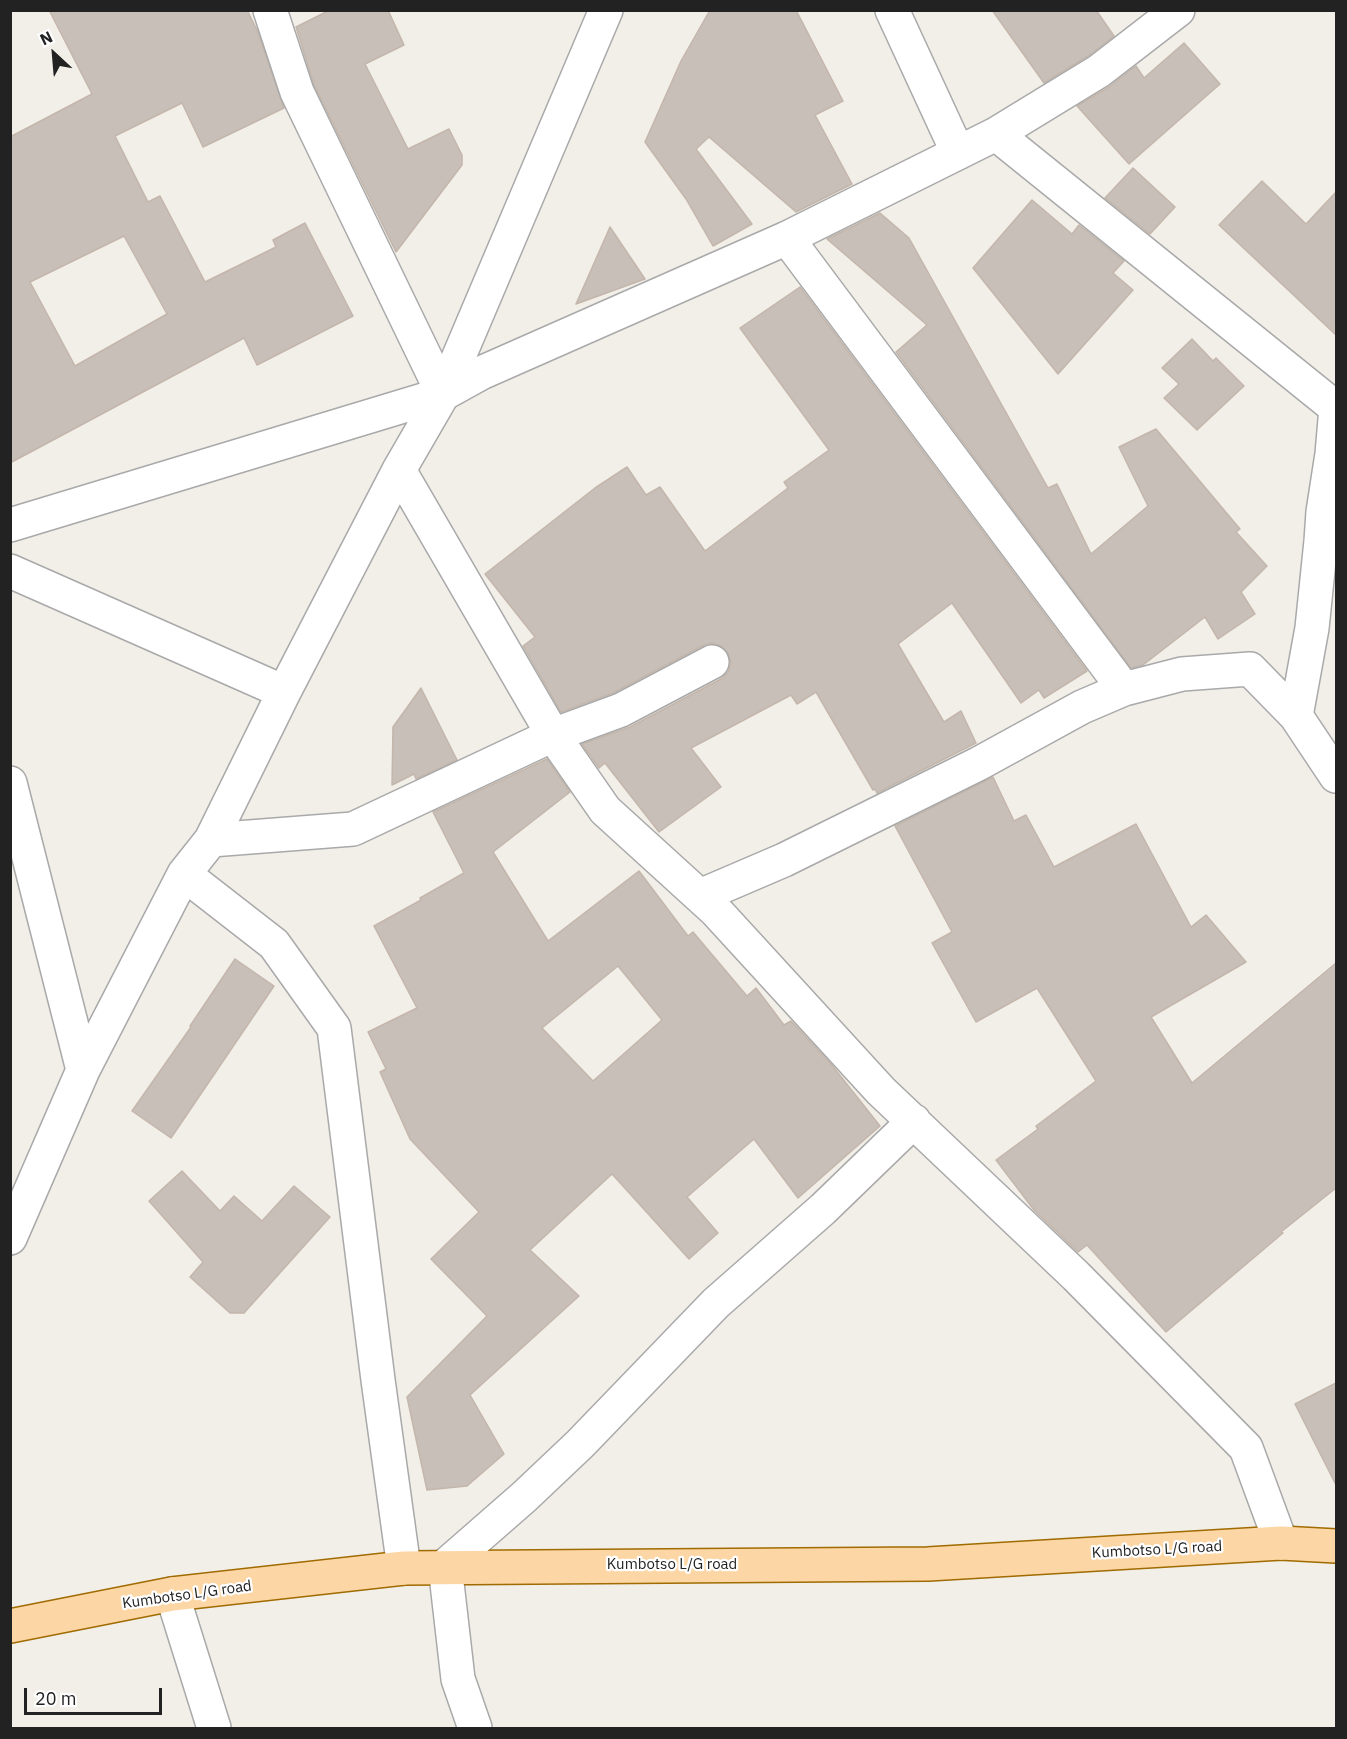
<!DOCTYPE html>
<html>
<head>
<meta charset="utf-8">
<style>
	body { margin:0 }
	#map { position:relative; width:1347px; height:1739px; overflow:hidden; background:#f2efe9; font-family:"IBM Plex Sans",sans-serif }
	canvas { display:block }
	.frame { position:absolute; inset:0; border:12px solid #222; pointer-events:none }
	.north { position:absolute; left:24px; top:24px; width:60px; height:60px; -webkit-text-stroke:4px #fff; paint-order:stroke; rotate:334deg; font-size:16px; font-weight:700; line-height:24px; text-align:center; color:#222 }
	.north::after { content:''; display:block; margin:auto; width:21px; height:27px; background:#222; clip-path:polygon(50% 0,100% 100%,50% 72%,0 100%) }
	.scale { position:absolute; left:24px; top:1688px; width:138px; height:27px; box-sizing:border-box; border:3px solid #222; border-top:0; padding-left:8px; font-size:18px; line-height:21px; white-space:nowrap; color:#222; -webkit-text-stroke:4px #fff; paint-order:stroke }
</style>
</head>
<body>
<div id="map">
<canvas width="1347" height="1739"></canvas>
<div class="frame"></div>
<div class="north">N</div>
<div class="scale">20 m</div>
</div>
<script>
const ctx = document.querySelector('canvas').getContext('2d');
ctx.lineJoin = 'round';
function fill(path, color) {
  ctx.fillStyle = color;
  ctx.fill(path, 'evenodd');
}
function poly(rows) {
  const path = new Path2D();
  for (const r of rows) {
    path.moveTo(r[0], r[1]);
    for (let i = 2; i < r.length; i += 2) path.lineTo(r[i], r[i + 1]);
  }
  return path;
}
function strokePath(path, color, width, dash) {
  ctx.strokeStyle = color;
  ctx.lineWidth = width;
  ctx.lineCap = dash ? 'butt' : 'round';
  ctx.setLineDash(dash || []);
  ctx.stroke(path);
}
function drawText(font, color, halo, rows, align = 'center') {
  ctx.font = font + ' "IBM Plex Sans",sans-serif';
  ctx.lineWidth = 4.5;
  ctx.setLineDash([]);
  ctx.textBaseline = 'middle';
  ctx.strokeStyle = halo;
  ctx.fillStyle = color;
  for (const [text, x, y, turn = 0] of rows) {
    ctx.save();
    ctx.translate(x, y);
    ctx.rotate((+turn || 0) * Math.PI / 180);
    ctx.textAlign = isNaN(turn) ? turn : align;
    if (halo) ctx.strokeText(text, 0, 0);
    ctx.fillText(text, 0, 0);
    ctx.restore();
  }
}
const building = poly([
	[49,10,247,10,258,32,284,108,203,147,182,103,115,136,148,202,160,196,205,282,276,247,273,240,305,223,353,316,257,365,244,338,10,463,10,137,92,94,49,10],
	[124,236,167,314,75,366,30,282,124,236],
	[330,10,388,10,404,45,365,64,408,149,449,129,462,155,462,165,396,252,314,85,296,27,330,10],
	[710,10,796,10,843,101,815,115,852,184,796,212,709,137,696,149,752,224,713,246,686,199,645,142,681,61,710,10],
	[992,10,1096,10,1114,36,1088,56,1044,83,992,10],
	[1184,43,1220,84,1129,164,1077,106,1109,87,1136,66,1144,78,1184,43],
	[1133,168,1175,207,1150,234,1105,198,1133,168],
	[1262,181,1306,224,1336,192,1336,335,1219,225,1262,181],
	[1032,200,1072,234,1079,225,1124,261,1113,273,1133,290,1058,374,973,268,1032,200],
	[880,213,909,238,1048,488,1057,484,1091,554,1148,506,1119,447,1156,429,1240,529,1236,532,1267,566,1241,592,1255,614,1218,639,1205,617,1143,665,1131,668,896,352,927,325,827,239,880,213],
	[610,227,645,279,576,304,610,227],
	[800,287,1087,671,1044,698,1039,690,1021,703,952,603,898,644,944,722,961,711,976,743,877,793,875,789,873,790,816,692,797,704,791,695,691,748,721,787,659,832,605,763,599,768,582,744,630,727,721,679,728,672,731,663,728,653,721,646,712,643,704,645,613,693,561,712,523,646,535,637,485,574,595,488,627,467,646,495,660,487,705,551,788,488,784,482,829,450,740,328,800,287],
	[1192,339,1213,361,1216,358,1244,386,1197,430,1164,398,1179,384,1162,368,1192,339],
	[421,688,457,760,416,779,414,774,392,785,393,727,421,688],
	[547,759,570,792,493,852,548,941,639,871,688,936,693,932,747,996,756,988,784,1025,791,1021,831,1064,880,1126,798,1198,754,1139,687,1197,718,1233,689,1259,612,1174,530,1250,579,1296,470,1395,504,1454,467,1486,427,1490,407,1397,487,1316,431,1259,479,1212,410,1139,380,1072,386,1069,368,1032,417,1008,374,926,421,900,420,898,464,873,433,812,547,759],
	[618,966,662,1020,593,1081,542,1028,618,966],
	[993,777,1014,821,1026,815,1054,867,1136,824,1191,927,1206,915,1246,962,1151,1017,1192,1083,1336,963,1336,1188,1281,1232,1283,1233,1166,1332,1087,1245,1078,1252,1034,1210,996,1160,1038,1129,1036,1126,1096,1081,1037,988,976,1022,932,943,952,932,895,826,993,777],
	[235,959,274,986,171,1138,132,1111,191,1027,190,1026,235,959],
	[182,1171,220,1211,234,1196,262,1221,294,1186,330,1217,244,1313,230,1313,190,1277,203,1262,149,1201,182,1171],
	[1336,1383,1336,1485,1295,1404,1336,1383]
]);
const minor = poly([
	[270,10,297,92,443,394],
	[892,10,958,153],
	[996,134,1336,408],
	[787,238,1124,689],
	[399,470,553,735,605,810,716,911,881,1091,1076,1276,1246,1448,1281,1543],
	[10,525,443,394,481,373,787,238,996,134,1099,71,1178,10],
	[10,571,284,692],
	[1296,716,1312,628,1321,541,1323,512,1332,454,1336,408],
	[10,783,83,1070],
	[211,840,353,829,553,735,621,710,712,662],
	[184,874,274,944,334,1028,378,1380,404,1568],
	[700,896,784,860,978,764,1082,707,1124,689,1182,674,1250,669,1296,716,1336,776],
	[10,1238,83,1070,184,874,211,840,284,692,399,470,443,394,606,10],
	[172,1594,214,1728],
	[475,1728,458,1679,445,1566,524,1497,580,1444,716,1303,823,1209,914,1121]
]);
const major = poly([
	[10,1626,172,1594,404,1568,928,1564,1281,1543,1336,1546]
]);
const streetNames = [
	["Kumbotso L/G road",1157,1550,-3],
	["Kumbotso L/G road",672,1565],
	["Kumbotso L/G road",187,1595,-8]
];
fill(building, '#c7bfb8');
strokePath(building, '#c4b6ab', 1.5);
strokePath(minor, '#a9a9a9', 36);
strokePath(major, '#a06b00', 36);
strokePath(minor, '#fff', 33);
strokePath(major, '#fcd6a4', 33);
drawText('15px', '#222', '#fff', streetNames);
</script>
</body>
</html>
